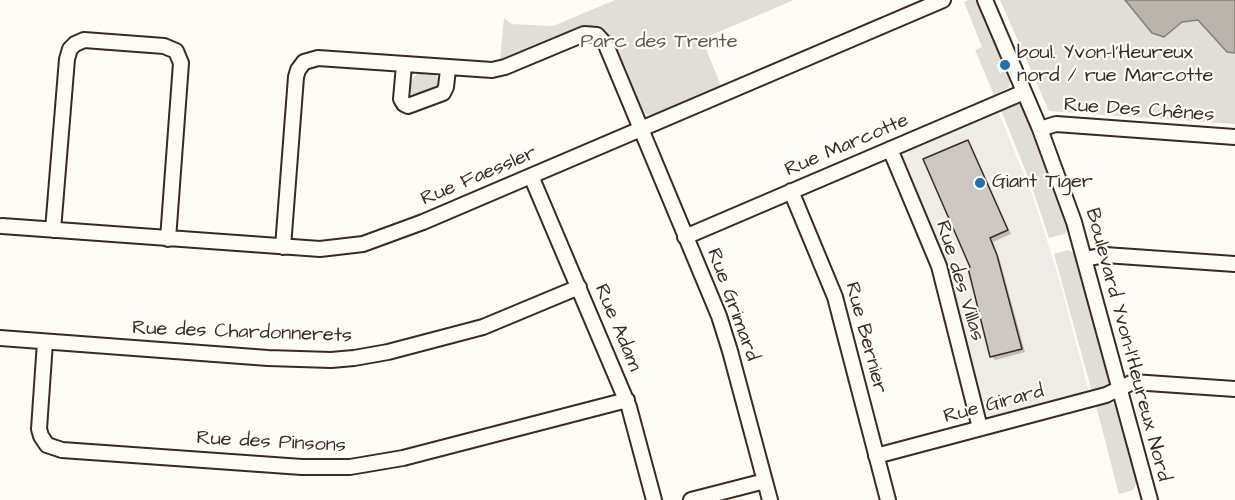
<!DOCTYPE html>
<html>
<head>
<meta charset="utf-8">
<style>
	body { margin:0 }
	canvas { display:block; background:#fdfcf7 }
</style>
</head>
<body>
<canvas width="1235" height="500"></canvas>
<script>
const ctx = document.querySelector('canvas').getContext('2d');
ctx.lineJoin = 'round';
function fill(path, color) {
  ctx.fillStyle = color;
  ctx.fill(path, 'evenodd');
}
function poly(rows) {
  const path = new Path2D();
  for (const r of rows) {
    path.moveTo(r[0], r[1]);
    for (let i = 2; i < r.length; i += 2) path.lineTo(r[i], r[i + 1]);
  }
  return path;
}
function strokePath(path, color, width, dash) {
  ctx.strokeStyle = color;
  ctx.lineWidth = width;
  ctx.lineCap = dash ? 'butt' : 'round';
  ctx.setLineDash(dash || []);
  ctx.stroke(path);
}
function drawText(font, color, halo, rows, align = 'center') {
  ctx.font = font + ' "Architects Daughter",sans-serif';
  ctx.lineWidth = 4.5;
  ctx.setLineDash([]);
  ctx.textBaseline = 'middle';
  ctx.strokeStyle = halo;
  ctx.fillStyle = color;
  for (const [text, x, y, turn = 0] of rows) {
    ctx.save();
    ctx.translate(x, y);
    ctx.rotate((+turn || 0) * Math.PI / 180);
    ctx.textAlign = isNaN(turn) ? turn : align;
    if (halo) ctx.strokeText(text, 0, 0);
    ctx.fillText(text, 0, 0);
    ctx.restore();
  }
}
const built = poly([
	[998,111,1033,197,1058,275,1089,392,994,417,988,416,984,411,944,257,902,156,906,150]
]);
const green = poly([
	[615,0,794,0,702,39,721,86,650,116,642,112,611,41,598,29,587,26,577,28,500,60,504,18,512,24,553,26],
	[968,0,975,0,979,3,1004,61,996,65,1000,73,1006,71,1010,79,1009,87,994,95,975,50,982,47,964,2],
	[1000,0,1235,0,1235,124,1049,111],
	[417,74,435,74,439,80,438,85,419,95,413,95,410,92,410,82],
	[1016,103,1022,105,1025,109,1046,163,1068,225,1067,231,1064,234,1049,238,1032,187,1001,110],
	[1068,250,1074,253,1081,273,1083,272,1111,381,1107,387,1092,392,1054,254],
	[1112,402,1119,408,1138,484,1136,484,1133,490,1119,494,1096,406]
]);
const water = poly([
	[1125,0,1235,0,1235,53,1227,52,1198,20,1182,22,1164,37,1152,33,1125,0]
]);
const shadow = poly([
	[967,142,971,146,1011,234,993,242,1000,261,1025,352,995,360,991,356,972,268]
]);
const building = poly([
	[968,140,1008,230,990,238,997,255,1022,349,990,357,968,268,970,267,923,159,968,140]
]);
const minor = poly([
	[985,0,1040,129,1074,222,1150,500],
	[404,65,401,99,404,104,408,106,443,93,446,87,448,69],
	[1040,129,1056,124,1235,137],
	[890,149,939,266,980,428],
	[531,176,629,407,654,500],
	[791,191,835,297,888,500],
	[2,226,320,249,363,244,423,222,943,0],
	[53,230,67,59,70,49,75,44,84,40,164,46,176,51,181,63,168,239],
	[685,237,1024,92],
	[283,247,296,77,298,70,304,62,318,58,492,70,505,67,584,34,597,35,606,45,719,316,730,351,770,500],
	[1085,259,1105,255,1235,264],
	[0,338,268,358,331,360,354,358,388,352,483,327,579,287],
	[45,342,39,429,41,436,47,445,62,450,302,467,350,467,403,458,627,400],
	[876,456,1106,395,1133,382,1235,389],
	[691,500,765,481]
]);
const markers = [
	[1005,65,6,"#1f6fb2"],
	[980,183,6,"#1f6fb2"]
];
const parkNames = [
	["Parc des Trente",659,43]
];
const poiNames = [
	["boul. Yvon-l'Heureux",1017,54],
	["nord / rue Marcotte",1017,77],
	["Giant Tiger",992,183]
];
const streetNames = [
	["Rue Des Chênes",1139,111,4],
	["Rue Marcotte",847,146,-23],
	["Rue Faessler",479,177,-23],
	["Rue des Villas",959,281,73],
	["Rue Grimard",732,305,70],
	["Rue Adam",617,328,67],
	["Rue des Chardonnerets",242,333,2],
	["Rue Bernier",865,338,75],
	["Boulevard Yvon-l'Heureux Nord",1127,345,75],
	["Rue Girard",994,405,-15],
	["Rue des Pinsons",271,443,3]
];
fill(built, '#efece7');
fill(green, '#e1ded7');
fill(water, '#bbb4ad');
strokePath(water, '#887d74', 1.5);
fill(shadow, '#0003');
fill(building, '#cdc8c2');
strokePath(building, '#3b2a1e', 1.5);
strokePath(minor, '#3b2a1e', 18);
strokePath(minor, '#fdfcf7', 14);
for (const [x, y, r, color] of markers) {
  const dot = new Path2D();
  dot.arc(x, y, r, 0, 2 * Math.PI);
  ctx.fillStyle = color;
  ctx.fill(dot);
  strokePath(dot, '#fdfcf7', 2);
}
drawText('20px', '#64574c', '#fdfcf7', parkNames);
drawText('20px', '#3b2a1e', '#fdfcf7', poiNames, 'left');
drawText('20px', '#3b2a1e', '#fdfcf7', streetNames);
</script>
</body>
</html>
